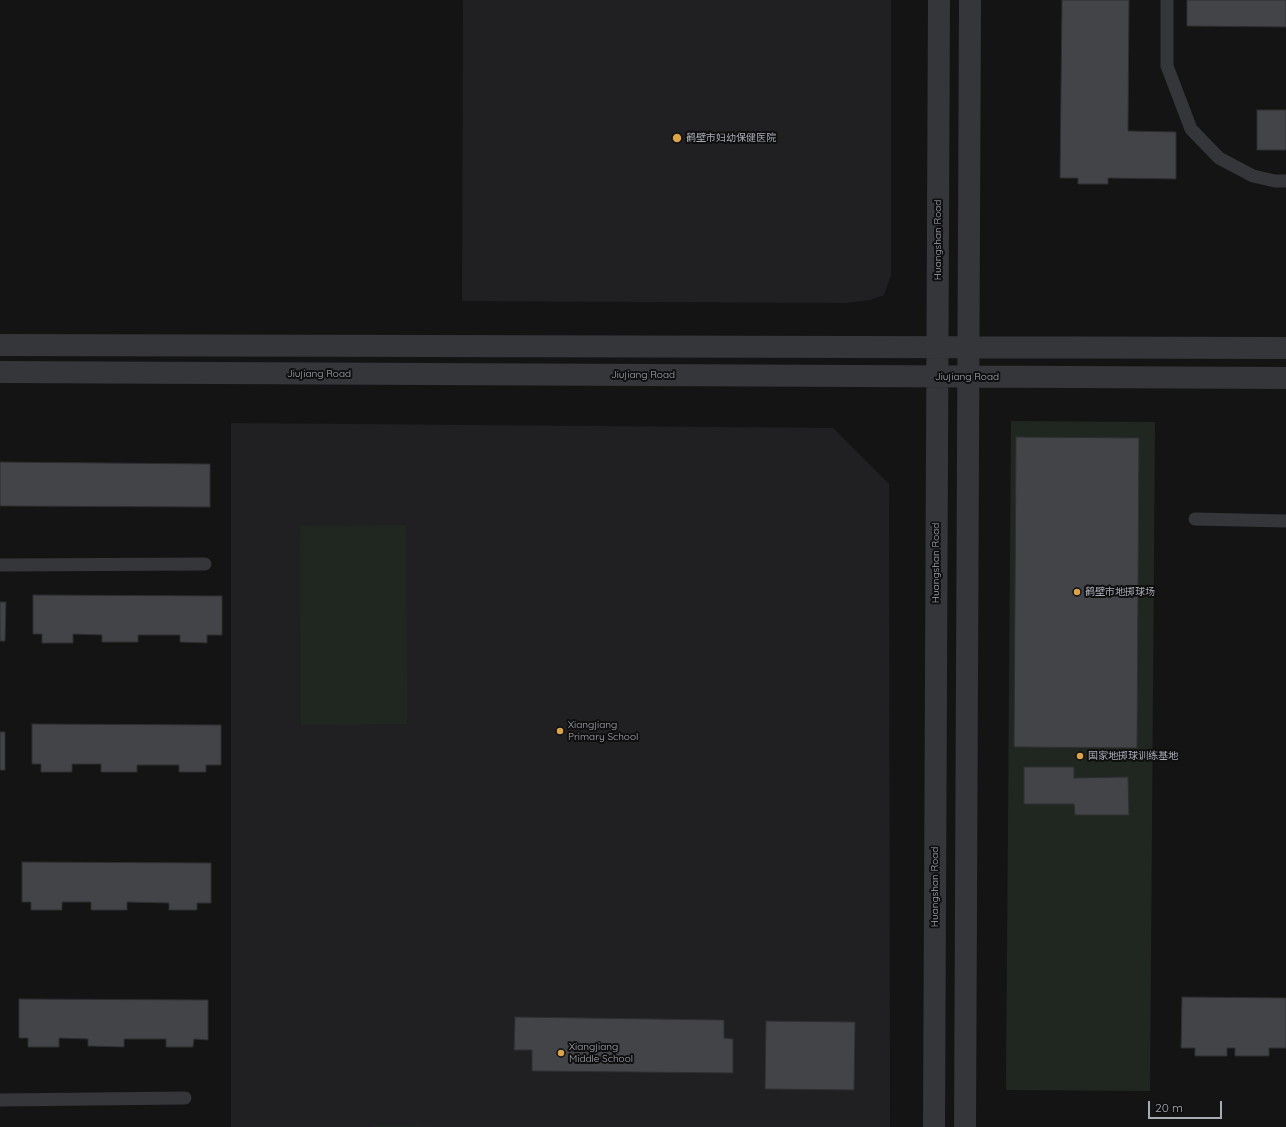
<!DOCTYPE html>
<html>
<head>
<meta charset="utf-8">
<style>
	body { margin:0 }
	#map { position:relative; width:1286px; height:1127px; overflow:hidden; background:#141415; font-family:Quicksand,sans-serif }
	canvas { display:block }
	.scale { position:absolute; left:1148px; top:1101px; width:74px; height:18px; box-sizing:border-box; border:2px solid #a7abb4; border-top:0; padding-left:5px; font-size:12px; line-height:14px; white-space:nowrap; color:#a7abb4; -webkit-text-stroke:3px #0f0f10; paint-order:stroke }
</style>
</head>
<body>
<div id="map">
<canvas width="1286" height="1127"></canvas>
<div class="scale">20 m</div>
</div>
<script>
const ctx = document.querySelector('canvas').getContext('2d');
ctx.lineJoin = 'round';
function fill(path, color) {
  ctx.fillStyle = color;
  ctx.fill(path, 'evenodd');
}
function poly(rows) {
  const path = new Path2D();
  for (const r of rows) {
    path.moveTo(r[0], r[1]);
    for (let i = 2; i < r.length; i += 2) path.lineTo(r[i], r[i + 1]);
  }
  return path;
}
function strokePath(path, color, width, dash) {
  ctx.strokeStyle = color;
  ctx.lineWidth = width;
  ctx.lineCap = dash ? 'butt' : 'round';
  ctx.setLineDash(dash || []);
  ctx.stroke(path);
}
function drawText(font, color, halo, rows, align = 'center') {
  ctx.font = font + ' Quicksand,"Noto Sans SC",sans-serif';
  ctx.lineWidth = 4;
  ctx.setLineDash([]);
  ctx.textBaseline = 'middle';
  ctx.strokeStyle = halo;
  ctx.fillStyle = color;
  for (const [text, x, y, turn = 0] of rows) {
    ctx.save();
    ctx.translate(x, y);
    ctx.rotate((+turn || 0) * Math.PI / 180);
    ctx.textAlign = isNaN(turn) ? turn : align;
    if (halo) ctx.strokeText(text, 0, 0);
    ctx.fillText(text, 0, 0);
    ctx.restore();
  }
}
const built = poly([
	[463,0,891,0,891,275,884,295,870,300,846,303,462,301],
	[231,423,833,428,889,484,890,1127,231,1127]
]);
const green = poly([
	[1011,421,1155,422,1150,1091,1006,1090],
	[406,525,407,724,301,725,300,526],
	[373,1126,409,1126,446,1127,371,1127]
]);
const building = poly([
	[1062,0,1129,0,1128,131,1176,132,1176,179,1108,178,1108,184,1078,184,1078,178,1060,178,1062,0],
	[1187,0,1286,0,1286,27,1187,26,1187,0],
	[1257,110,1286,110,1286,150,1257,150,1257,110],
	[1016,437,1139,438,1137,748,1014,747,1016,437],
	[0,462,210,464,210,507,0,506,0,462],
	[33,595,222,596,222,635,207,635,207,643,180,642,180,635,138,635,138,642,102,642,102,635,73,634,73,643,42,643,42,634,33,634,33,595],
	[0,602,6,602,5,641,0,641,0,602],
	[32,724,221,725,221,765,206,765,206,772,179,772,179,765,137,765,137,772,101,772,101,764,72,764,72,772,41,772,41,764,32,764,32,724],
	[0,732,5,732,5,770,0,770,0,732],
	[1024,767,1074,767,1074,778,1128,777,1129,815,1075,815,1074,804,1024,804,1024,767],
	[22,862,211,863,211,903,197,903,197,910,169,910,169,903,127,902,127,910,91,910,91,902,62,902,62,910,31,910,31,902,22,902,22,862],
	[1182,997,1286,998,1286,1048,1269,1048,1269,1056,1235,1056,1235,1048,1227,1048,1227,1056,1195,1056,1195,1048,1181,1048,1182,997],
	[19,999,208,1000,208,1040,194,1039,193,1047,166,1047,166,1039,124,1039,124,1047,88,1046,88,1039,59,1038,59,1047,28,1047,28,1038,19,1038,19,999],
	[515,1017,724,1020,724,1038,733,1039,733,1073,532,1071,532,1050,514,1050,515,1017],
	[766,1021,855,1022,854,1090,765,1089,766,1021]
]);
const service = poly([
	[1167,0,1167,66,1191,129,1219,158,1253,176,1275,181,1286,181],
	[1195,519,1286,521],
	[0,565,205,564],
	[0,1100,185,1098]
]);
const tertiary = poly([
	[0,345,1286,348],
	[0,372,1286,378],
	[934,1127,939,0],
	[965,1127,970,0]
]);
const markers = [
	[677,138,5,"#dca445"],
	[1077,592,4,"#dca445"],
	[560,731,4,"#dca445"],
	[1080,756,4,"#dca445"],
	[561,1053,4,"#dca445"]
];
const poiNames = [
	["鹤壁市妇幼保健医院",686,138],
	["鹤壁市地掷球场",1085,592],
	["Xiangjiang",568,725],
	["Primary School",568,737],
	["国家地掷球训练基地",1088,756],
	["Xiangjiang",569,1047],
	["Middle School",569,1059]
];
const streetNames = [
	["Huangshan Road",938,240,-90],
	["Jiujiang Road",319,374],
	["Jiujiang Road",643,375],
	["Jiujiang Road",967,377],
	["Huangshan Road",936,563,-90],
	["Huangshan Road",935,887,-90]
];
fill(built, '#202022');
fill(green, '#202721');
fill(building, '#434448');
strokePath(building, '#2e2e31', 1);
strokePath(service, '#35363a', 13);
strokePath(tertiary, '#35363a', 22);
for (const [x, y, r, color] of markers) {
  const dot = new Path2D();
  dot.arc(x, y, r, 0, 2 * Math.PI);
  ctx.fillStyle = color;
  ctx.fill(dot);
  strokePath(dot, '#0f0f10', 1.5);
}
drawText('10px', '#a7abb4', '#0f0f10', poiNames, 'left');
drawText('10px', '#a7abb4', '#0f0f10', streetNames);
</script>
</body>
</html>
